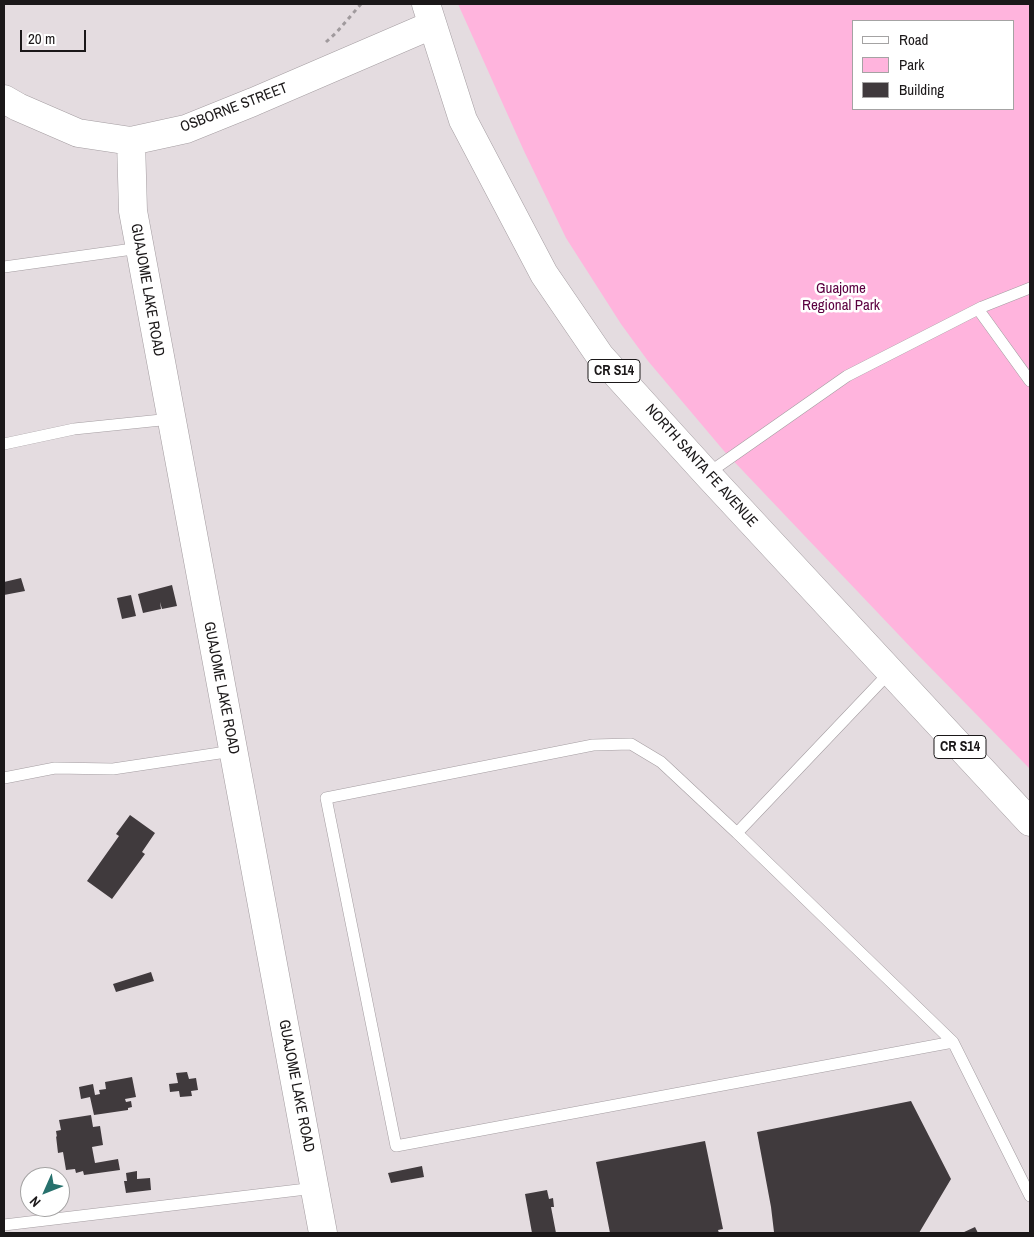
<!DOCTYPE html>
<html>
<head>
<meta charset="utf-8">
<style>
	body { margin:0 }
	#map { position:relative; width:1034px; height:1237px; overflow:hidden; background:#e4dce0; font-family:"Archivo Narrow",sans-serif }
	canvas { display:block }
	.frame { position:absolute; inset:0; border:5px solid #1b1819; pointer-events:none }
	.legend { position:absolute; left:852px; top:20px; width:162px; height:90px; box-sizing:border-box; background:#fff; border:1px solid #a4a3a3; margin:0; padding:6px 9px; list-style:none; font-size:15px; color:#1b1819 }
	.legend li { display:flex; align-items:center; gap:10px; height:25px }
	.legend b { width:25px; border:1px solid #a4a3a3 }
	.north { position:absolute; left:20px; top:1167px; width:50px; height:50px; box-sizing:border-box; background:#fff; border:1px solid #a4a3a3; border-radius:50%; rotate:226deg; font-size:14px; font-weight:700; line-height:20px; text-align:center; color:#1b1819 }
	.north::after { content:''; display:block; margin:auto; width:18px; height:22px; background:#27716d; clip-path:polygon(50% 0,100% 100%,50% 72%,0 100%) }
	.scale { position:absolute; left:20px; top:30px; width:66px; height:22px; box-sizing:border-box; border:2px solid #1b1819; border-top:0; padding-left:6px; font-size:15px; line-height:18px; white-space:nowrap; color:#1b1819; -webkit-text-stroke:4px #fff; paint-order:stroke }
</style>
</head>
<body>
<div id="map">
<canvas width="1034" height="1237"></canvas>
<div class="frame"></div>
<ul class="legend">
<li><b style="height:6px;background:#fff"></b>Road</li>
<li><b style="height:14px;background:#ffb4dd"></b>Park</li>
<li><b style="height:14px;background:#403a3d"></b>Building</li>
</ul>
<div class="north">N</div>
<div class="scale">20 m</div>
</div>
<script>
const ctx = document.querySelector('canvas').getContext('2d');
ctx.lineJoin = 'round';
function fill(path, color) {
  ctx.fillStyle = color;
  ctx.fill(path, 'evenodd');
}
function poly(rows) {
  const path = new Path2D();
  for (const r of rows) {
    path.moveTo(r[0], r[1]);
    for (let i = 2; i < r.length; i += 2) path.lineTo(r[i], r[i + 1]);
  }
  return path;
}
function strokePath(path, color, width, dash) {
  ctx.strokeStyle = color;
  ctx.lineWidth = width;
  ctx.lineCap = dash ? 'butt' : 'round';
  ctx.setLineDash(dash || []);
  ctx.stroke(path);
}
function drawText(font, color, halo, rows, align = 'center') {
  ctx.font = font + ' "Archivo Narrow",sans-serif';
  ctx.lineWidth = 5;
  ctx.setLineDash([]);
  ctx.textBaseline = 'middle';
  ctx.strokeStyle = halo;
  ctx.fillStyle = color;
  for (const [text, x, y, turn = 0] of rows) {
    ctx.save();
    ctx.translate(x, y);
    ctx.rotate((+turn || 0) * Math.PI / 180);
    ctx.textAlign = isNaN(turn) ? turn : align;
    if (halo) ctx.strokeText(text, 0, 0);
    ctx.fillText(text, 0, 0);
    ctx.restore();
  }
}
const green = poly([
	[458,4,1030,4,1030,769,917,654,724,451,648,361,621,324,566,238,524,151],
	[853,21,1013,21,1013,109,853,109]
]);
const building = poly([
	[21,578,25,591,4,595,4,582],
	[172,585,177,606,162,609,160,602,161,609,143,613,138,594],
	[131,595,136,616,122,619,117,598],
	[130,815,155,833,142,852,145,854,112,899,87,881,119,836,116,834],
	[151,972,154,981,116,992,113,984],
	[187,1072,189,1079,196,1078,198,1090,191,1091,192,1096,180,1097,179,1091,170,1092,169,1084,178,1083,176,1073],
	[132,1077,136,1097,125,1099,126,1102,131,1101,132,1107,128,1108,128,1110,94,1115,90,1097,81,1099,79,1087,93,1084,95,1095,100,1094,99,1090,106,1089,105,1082],
	[911,1101,951,1179,919,1233,790,1233,774,1232,771,1207,757,1132],
	[91,1115,93,1127,100,1126,103,1145,92,1147,95,1163,118,1159,120,1170,84,1175,83,1171,76,1173,75,1169,66,1170,63,1152,58,1153,56,1136,57,1137,56,1131,61,1130,59,1120],
	[705,1141,723,1229,718,1230,719,1233,610,1233,596,1162],
	[422,1166,424,1177,391,1183,388,1173],
	[137,1171,137,1179,150,1178,151,1190,126,1193,124,1181,127,1181,126,1173],
	[547,1190,549,1199,553,1198,554,1207,551,1207,556,1233,532,1233,525,1194],
	[975,1227,978,1233,962,1233]
]);
const path = poly([
	[326,42,336,33,361,4]
]);
const lane = poly([
	[4,267,140,248],
	[978,309,1030,381],
	[4,444,74,429,171,419],
	[707,474,847,376,982,307,1030,288],
	[4,778,55,768,113,769,233,751],
	[737,833,953,1042,396,1146,326,798,593,745,631,744,661,762,737,833,890,672],
	[953,1042,1030,1196],
	[4,1225,315,1188]
]);
const secondary = poly([
	[4,99,18,107,78,133,131,141,186,129,253,102,432,25],
	[131,141,133,211,323,1233]
]);
const primary = poly([
	[426,4,463,120,544,274,600,356,707,474,1030,822]
]);
const shields = [
	[614,371,52],
	[960,747,52]
];
const shieldNames = [
	["CR S14",614,371],
	["CR S14",960,747]
];
const streetNames = [
	["OSBORNE STREET",234,108,-21],
	["GUAJOME LAKE ROAD",147,290,80],
	["NORTH SANTA FE AVENUE",701,466,48],
	["GUAJOME LAKE ROAD",221,688,79],
	["GUAJOME LAKE ROAD",296,1086,79]
];
const parkNames = [
	["Guajome",841,289],
	["Regional Park",841,306]
];
fill(green, '#ffb4dd');
fill(building, '#403a3d');
strokePath(lane, '#a49da1', 12);
strokePath(secondary, '#a49da1', 29);
strokePath(primary, '#a49da1', 29);
strokePath(path, '#a09a9d', 3, [4, 4]);
strokePath(lane, '#fff', 11);
strokePath(secondary, '#fff', 28);
strokePath(primary, '#fff', 28);
for (const [x, y, w] of shields) {
  const box = new Path2D();
  box.roundRect(x - w / 2, y - 11.5, w, 23, 4);
  ctx.fillStyle = '#fff';
  ctx.fill(box);
  strokePath(box, '#1b1819', 1);
}
drawText('bold 14px', '#1b1819', null, shieldNames);
drawText('15px', '#1b1819', '#fff', streetNames);
drawText('15px', '#5b0140', '#fff', parkNames);
</script>
</body>
</html>
